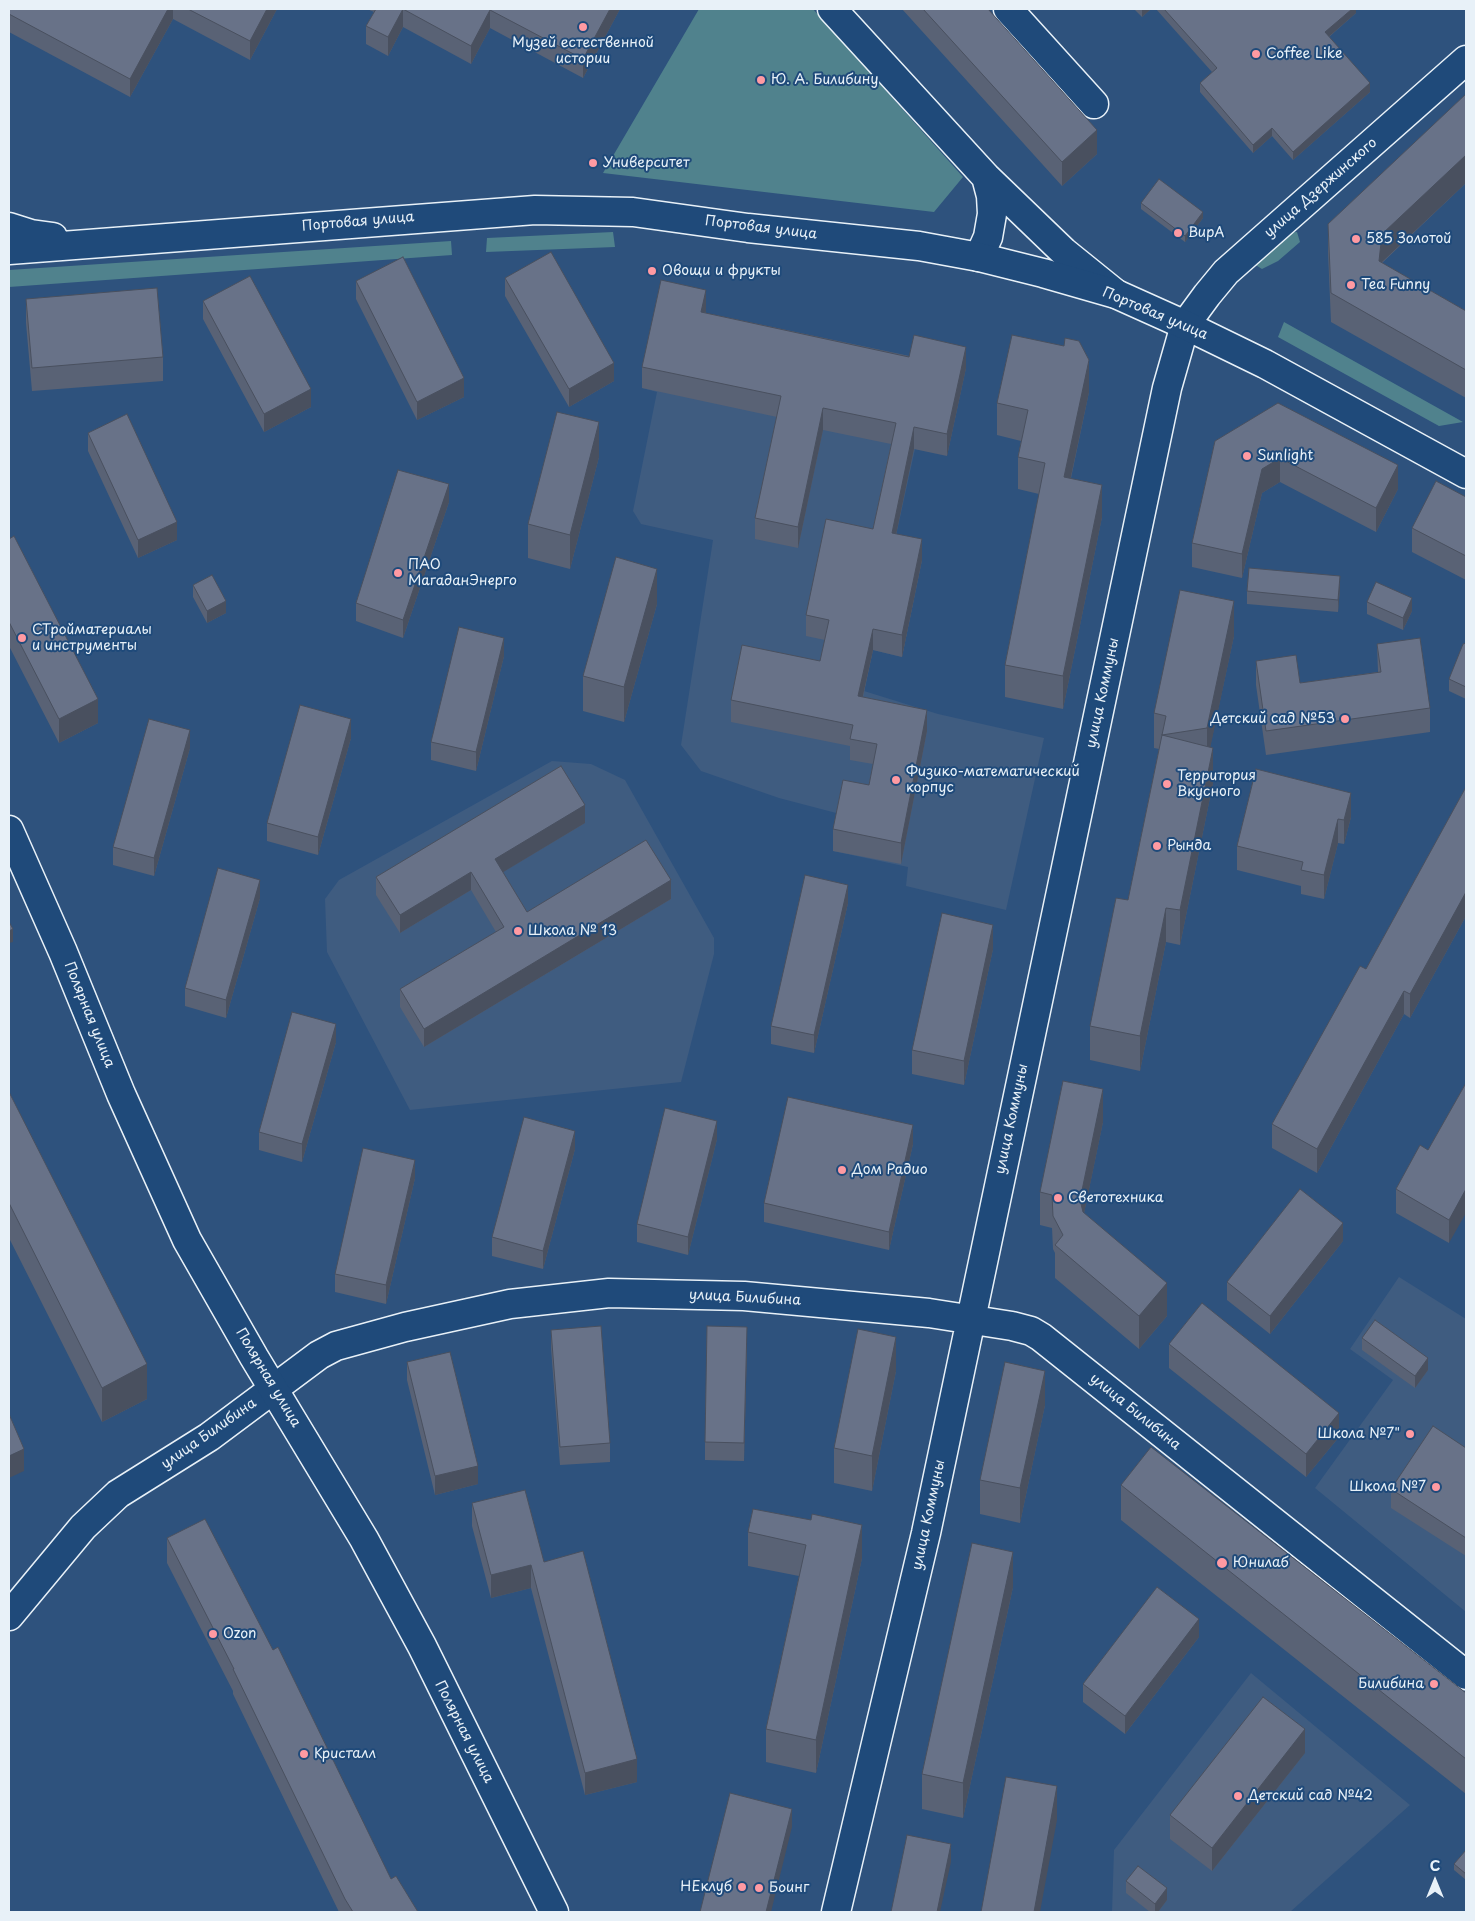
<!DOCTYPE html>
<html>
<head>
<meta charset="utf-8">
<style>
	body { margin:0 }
	#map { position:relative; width:1475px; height:1921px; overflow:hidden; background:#2e527d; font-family:"Playpen Sans",sans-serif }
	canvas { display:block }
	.frame { position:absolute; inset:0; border:10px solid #e8f1f8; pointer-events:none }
	.north { position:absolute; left:1410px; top:1856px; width:50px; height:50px; -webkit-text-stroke:4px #1f4a7a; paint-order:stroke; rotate:0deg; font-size:14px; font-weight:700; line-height:20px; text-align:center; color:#e8f1f8 }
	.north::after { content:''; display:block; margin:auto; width:18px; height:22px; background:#e8f1f8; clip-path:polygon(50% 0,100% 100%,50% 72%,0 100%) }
</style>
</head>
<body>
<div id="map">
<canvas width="1475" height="1921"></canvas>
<div class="frame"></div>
<div class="north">С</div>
</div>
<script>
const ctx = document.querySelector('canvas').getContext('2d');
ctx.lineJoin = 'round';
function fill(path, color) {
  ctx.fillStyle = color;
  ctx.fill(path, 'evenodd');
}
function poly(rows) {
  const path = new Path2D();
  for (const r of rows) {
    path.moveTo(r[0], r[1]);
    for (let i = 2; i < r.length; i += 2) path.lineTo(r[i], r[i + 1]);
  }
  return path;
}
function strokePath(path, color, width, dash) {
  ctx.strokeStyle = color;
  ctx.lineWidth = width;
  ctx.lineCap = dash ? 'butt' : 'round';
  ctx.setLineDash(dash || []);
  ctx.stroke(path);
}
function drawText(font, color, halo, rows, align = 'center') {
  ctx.font = font + ' "Playpen Sans",sans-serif';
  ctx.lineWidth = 4;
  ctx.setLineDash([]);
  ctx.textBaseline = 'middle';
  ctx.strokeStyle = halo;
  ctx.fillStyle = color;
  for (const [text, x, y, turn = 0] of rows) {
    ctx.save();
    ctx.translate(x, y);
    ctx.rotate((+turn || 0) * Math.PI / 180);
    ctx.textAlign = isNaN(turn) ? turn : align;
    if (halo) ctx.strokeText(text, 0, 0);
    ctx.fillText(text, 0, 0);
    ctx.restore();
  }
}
const built = poly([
	[661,301,702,333,915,449,892,554,922,560,902,657,873,650,864,691,938,714,1044,738,1006,910,906,886,908,867,833,851,840,814,779,798,701,771,681,745,713,540,641,524,633,511,657,392,642,388],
	[552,761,591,764,625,780,714,938,714,954,681,1082,410,1110,327,952,325,899,339,880],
	[1399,1277,1466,1319,1466,1612,1315,1488,1393,1380,1350,1349],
	[1251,1673,1410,1805,1290,1912,1112,1912,1114,1850]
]);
const green = poly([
	[699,9,813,9,963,177,934,212,603,173],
	[613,232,615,247,486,252,487,238],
	[1297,232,1300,242,1278,261,1262,269,1254,264,1286,233],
	[451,241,452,255,9,287,9,270],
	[1284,322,1463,422,1439,426,1278,337]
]);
const minor = poly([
	[832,9,986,177,1064,252,1116,294],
	[1008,9,1094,104],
	[979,257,988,237,992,214,991,196,986,177],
	[9,1616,83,1527,118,1494,209,1437,319,1355,336,1346,405,1327,510,1304,609,1293,744,1296,929,1313,1012,1326,1031,1331,1041,1337,1466,1675],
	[836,1912,926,1533,1167,388,1185,325,1207,295,1226,272,1466,60]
]);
const major = poly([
	[9,227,31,234,53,237],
	[9,250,535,210,633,212,748,228,919,246,979,257,1043,273,1116,294,1185,325,1265,364,1466,474],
	[9,830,63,952,121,1094,187,1240,254,1357,364,1539,422,1646,554,1912]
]);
const wall = poly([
	[9,9,277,9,250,60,173,19,130,97,9,32],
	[367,9,620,9,583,78,490,28,471,64,403,27,388,56,366,44,366,26,374,12],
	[902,9,988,9,1097,154,1062,186],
	[1134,9,1151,9,1142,17],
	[1156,9,1356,9,1356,13,1329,37,1370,92,1293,160,1272,136,1253,153,1200,92,1200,83,1212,72],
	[1466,94,1466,183,1382,263,1466,311,1466,398,1331,322,1328,252,1328,224],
	[1141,203,1203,218,1185,242,1141,209],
	[505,278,614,381,569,407,505,296],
	[356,281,464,397,417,420,356,299],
	[26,299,163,357,163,381,32,391,26,323],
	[203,301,311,407,264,432,203,319],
	[706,311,706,313,966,368,947,456,914,449,896,534,922,560,902,657,873,650,863,697,927,731,901,864,833,851,833,829,869,785,873,764,850,760,850,746,731,722,731,700,820,661,825,640,806,636,806,615,873,529,891,444,823,430,798,548,755,539,755,518,777,417,642,388,642,367],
	[1089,392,1071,478,1102,517,1063,709,1005,697,1005,665,1039,494,1018,489,1018,457,1021,441,997,435,997,403],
	[88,433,177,540,138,558,88,451],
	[1215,441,1398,489,1376,532,1280,482,1262,493,1242,578,1192,567,1192,543],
	[599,457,570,569,528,558,528,524],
	[1466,497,1466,580,1412,552,1412,528],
	[449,502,403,638,356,621,356,603],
	[9,539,98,723,59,743,9,646],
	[193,585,226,613,207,623,193,597],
	[1340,588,1338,612,1247,604,1247,591],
	[1367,602,1412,611,1403,630,1367,614],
	[657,604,624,722,583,711,583,676],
	[1234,636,1210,747,1213,783,1180,945,1166,942,1140,1071,1090,1060,1090,1026,1128,900,1159,749,1154,748,1154,713],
	[1466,643,1466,699,1449,691,1449,679],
	[1377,644,1430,708,1430,732,1266,755,1256,685,1256,661,1300,683,1378,672],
	[504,656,476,771,431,760,431,742],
	[351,738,318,855,267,841,267,823],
	[190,748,154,876,113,865,113,847],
	[1256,769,1351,817,1344,844,1338,843,1324,899,1301,894,1301,886,1237,870,1237,846],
	[1466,787,1466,916,1410,1018,1404,1014,1317,1173,1272,1148,1272,1124,1366,969],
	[585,823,503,872,527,912,671,899,424,1047,400,1007,400,989,496,932,471,890,400,933,376,895,376,877],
	[260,898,226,1018,185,1006,185,988],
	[848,903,814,1053,771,1044,771,1026],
	[993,949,964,1085,912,1074,912,1050],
	[336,1042,302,1162,259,1150,259,1132],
	[1466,1083,1449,1243,1396,1213,1396,1189,1428,1150],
	[9,1092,147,1399,102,1422,9,1238],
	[1103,1122,1084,1213,1167,1316,1139,1349,1055,1278,1055,1253,1053,1249,1052,1228,1040,1225,1040,1192],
	[717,1139,688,1255,637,1242,637,1224],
	[913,1144,889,1250,764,1222,764,1203],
	[575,1149,543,1269,492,1256,492,1237],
	[415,1178,386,1304,335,1292,335,1274],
	[1343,1241,1270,1334,1227,1300,1227,1282],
	[551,1330,610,1443,610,1462,560,1465,551,1348],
	[1362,1338,1428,1370,1415,1388,1362,1350],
	[1169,1344,1339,1437,1306,1477,1169,1368],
	[747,1345,744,1461,705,1460,705,1442],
	[407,1362,478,1484,435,1495,407,1380],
	[896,1371,872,1491,834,1483,834,1448],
	[1045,1405,1020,1523,980,1514,980,1480],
	[1466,1448,1466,1556,1391,1508,1391,1489],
	[1121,1485,1466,1693,1466,1794,1121,1520],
	[472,1503,544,1562,637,1782,585,1795,531,1588,491,1598,472,1526],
	[753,1509,862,1558,816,1773,766,1762,766,1729,799,1576,748,1566,748,1532],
	[167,1538,391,1879,418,1912,339,1912,233,1694,233,1691,167,1563],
	[1013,1587,963,1818,922,1809,922,1774],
	[1199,1637,1125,1734,1083,1702,1083,1684],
	[1305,1753,1212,1871,1170,1839,1170,1815],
	[1466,1850,1466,1880,1454,1870,1454,1864],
	[1126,1881,1167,1900,1158,1912,1150,1912,1126,1893]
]);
const shadedWall = poly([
	[168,9,173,9,173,19,130,97,130,79],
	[267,9,277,9,250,60,250,41],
	[403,9,403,27,388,56,388,37],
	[610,9,620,9,583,78,583,59],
	[1142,9,1151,9,1142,17],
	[1352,9,1356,9,1356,13,1325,40,1325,32],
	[490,10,490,28,471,64,471,46],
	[1370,83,1370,92,1293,160,1293,152],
	[1272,128,1272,136,1253,153,1253,145],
	[1097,130,1097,154,1062,186,1062,162],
	[1466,155,1466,183,1382,262,1379,290,1379,261,1382,234],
	[1203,212,1203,218,1185,242,1185,236],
	[706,290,706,311,701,334,701,312],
	[966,347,966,368,947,456,947,434],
	[1089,360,1089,392,1064,509,1064,477],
	[614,363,614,381,569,407,569,389],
	[464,378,464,397,417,420,417,402],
	[311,389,311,407,264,432,264,414],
	[823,408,823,430,798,548,798,527],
	[599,422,599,457,570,569,570,535],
	[914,427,914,449,892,554,892,533],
	[1280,458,1280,482,1262,493,1242,578,1242,554,1262,469],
	[1398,465,1398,489,1376,532,1376,508],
	[449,484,449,502,403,638,403,620],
	[1102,485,1102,517,1063,709,1063,676],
	[177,522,177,540,138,558,138,540],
	[922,539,922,560,902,657,902,635],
	[657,569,657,604,624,722,624,687],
	[1340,576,1340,588,1338,612,1338,600],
	[1412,598,1412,611,1403,630,1403,618],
	[226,601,226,613,207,623,207,611],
	[1234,601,1234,636,1207,763,1207,728],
	[873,629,873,650,858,718,858,696],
	[504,638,504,656,476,771,476,752],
	[98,699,98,723,59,743,59,719],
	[927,710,927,731,901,864,901,843],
	[351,719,351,738,318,855,318,837],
	[190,730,190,748,154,876,154,858],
	[1213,748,1213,783,1180,945,1180,910],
	[1351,793,1351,817,1344,844,1344,820],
	[585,805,585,823,495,877,495,859],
	[1338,819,1338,843,1324,899,1324,875],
	[471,872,471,890,400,933,400,915],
	[260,880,260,898,226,1018,226,1000],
	[671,880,671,899,424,1047,424,1029],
	[848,885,848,903,814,1053,814,1035],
	[1466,892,1466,916,1410,1018,1410,994],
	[1166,908,1166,942,1140,1071,1140,1036],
	[993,925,993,949,964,1085,964,1061],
	[13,929,13,942,9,943,9,931],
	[1404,991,1404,1014,1317,1173,1317,1149],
	[336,1024,336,1042,302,1162,302,1144],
	[1103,1089,1103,1122,1080,1233,1080,1200],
	[717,1121,717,1139,688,1255,688,1237],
	[913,1125,913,1144,889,1250,889,1232],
	[575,1131,575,1149,543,1269,543,1251],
	[415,1160,415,1178,386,1304,386,1285],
	[1466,1189,1466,1213,1449,1243,1449,1220],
	[1343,1223,1343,1241,1270,1334,1270,1316],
	[1167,1283,1167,1316,1139,1349,1139,1316],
	[747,1327,747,1345,744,1461,744,1443],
	[896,1337,896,1371,872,1491,872,1456],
	[1428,1358,1428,1370,1415,1388,1415,1376],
	[147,1364,147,1399,102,1422,102,1388],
	[1045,1371,1045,1405,1020,1523,1020,1488],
	[1339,1413,1339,1437,1306,1477,1306,1454],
	[24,1449,24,1471,9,1478,9,1456],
	[478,1466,478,1484,435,1495,435,1476],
	[862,1525,862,1558,816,1773,816,1740],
	[1013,1552,1013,1587,963,1818,963,1783],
	[531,1565,531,1588,491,1598,491,1575],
	[1199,1619,1199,1637,1125,1734,1125,1716],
	[1305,1729,1305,1753,1212,1871,1212,1848],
	[637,1759,637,1782,585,1795,585,1773],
	[1057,1786,1057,1820,1040,1912,1034,1912],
	[792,1809,792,1827,771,1912,766,1912],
	[951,1844,951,1862,940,1912,937,1912],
	[1167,1888,1167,1900,1158,1912,1155,1912,1155,1904]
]);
const building = poly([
	[9,9,168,9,130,79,9,14,9,9],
	[188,9,267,9,250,41,188,9],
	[376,9,610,9,583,59,490,10,471,46,403,9,388,37,366,26,376,9],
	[923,9,988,9,1097,130,1062,162,923,9],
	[1164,9,1352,9,1325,32,1370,83,1293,152,1272,128,1253,145,1200,83,1217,68,1164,9],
	[1466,94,1466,155,1382,234,1379,261,1466,311,1466,370,1331,293,1328,224,1466,94],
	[1159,179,1203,212,1185,236,1141,203,1159,179],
	[551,252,614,363,569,389,505,278,551,252],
	[403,257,464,378,417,402,356,281,403,257],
	[250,276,311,389,264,414,203,301,250,276],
	[661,280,706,290,701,312,909,357,914,335,966,347,947,434,914,427,892,533,922,539,902,635,873,629,858,696,927,710,901,843,833,829,843,780,869,785,877,744,850,739,853,725,731,700,742,645,820,661,829,620,806,615,826,519,873,529,896,423,823,408,798,527,755,518,781,396,642,367,661,280],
	[157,288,163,357,32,368,26,299,157,288],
	[1012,335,1064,346,1065,338,1079,341,1089,360,1064,477,1102,485,1063,676,1005,665,1045,463,1018,457,1028,410,997,403,1012,335],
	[1278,403,1398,465,1376,508,1280,458,1262,469,1242,554,1192,543,1215,441,1278,403],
	[557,412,599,422,570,535,528,524,557,412],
	[127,414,177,522,138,540,88,433,127,414],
	[398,470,449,484,403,620,356,603,398,470],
	[1436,481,1466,497,1466,556,1412,528,1436,481],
	[14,536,98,699,59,719,9,622,9,539,14,536],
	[616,557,657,569,624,687,583,676,616,557],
	[1249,568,1340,576,1338,600,1247,591,1249,568],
	[212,575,226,601,207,611,193,585,212,575],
	[1376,582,1412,598,1403,618,1367,602,1376,582],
	[1180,590,1234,601,1207,728,1162,735,1166,716,1154,713,1180,590],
	[459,627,504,638,476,752,431,742,459,627],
	[1420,638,1430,708,1266,731,1256,661,1296,655,1300,683,1381,672,1377,644,1420,638],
	[1466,643,1466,687,1449,679,1463,644,1466,643],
	[300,705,351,719,318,837,267,823,300,705],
	[149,719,190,730,154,858,113,847,149,719],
	[1162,735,1213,748,1180,910,1166,908,1140,1036,1090,1026,1116,898,1128,900,1162,735],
	[561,766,585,805,495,859,527,912,646,840,671,880,424,1029,400,989,504,927,471,872,400,915,376,877,561,766],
	[1256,769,1351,793,1344,820,1338,819,1324,875,1301,870,1303,862,1237,846,1256,769],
	[1466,787,1466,892,1410,994,1404,991,1317,1149,1272,1124,1360,966,1366,969,1466,787],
	[218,868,260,880,226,1000,185,988,218,868],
	[805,875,848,885,814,1035,771,1026,805,875],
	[942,913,993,925,964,1061,912,1050,942,913],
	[9,922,13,929,9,931,9,922],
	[292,1012,336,1024,302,1144,259,1132,292,1012],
	[1063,1081,1103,1089,1080,1200,1083,1212,1167,1283,1139,1316,1055,1245,1063,1235,1053,1216,1052,1195,1040,1192,1063,1081],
	[1466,1083,1466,1189,1449,1220,1396,1189,1420,1145,1428,1150,1466,1083],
	[9,1092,147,1364,102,1388,9,1203,9,1092],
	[788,1097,913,1125,889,1232,764,1203,788,1097],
	[665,1108,717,1121,688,1237,637,1224,665,1108],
	[524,1117,575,1131,543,1251,492,1237,524,1117],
	[363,1148,415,1160,386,1285,335,1274,363,1148],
	[1300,1189,1343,1223,1270,1316,1227,1282,1300,1189],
	[1202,1303,1339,1413,1306,1454,1169,1344,1202,1303],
	[1375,1320,1428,1358,1415,1376,1362,1338,1375,1320],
	[601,1326,610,1443,560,1447,551,1330,601,1326],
	[707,1326,747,1327,744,1443,705,1442,707,1326],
	[858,1329,896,1337,872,1456,834,1448,858,1329],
	[450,1352,478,1466,435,1476,407,1362,450,1352],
	[1005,1362,1045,1371,1020,1488,980,1480,1005,1362],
	[9,1414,24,1449,9,1456,9,1414],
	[1433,1426,1466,1448,1466,1538,1391,1489,1433,1426],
	[1151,1447,1466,1693,1466,1759,1121,1485,1151,1447],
	[525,1490,544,1562,583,1551,637,1759,585,1773,531,1565,491,1575,472,1503,525,1490],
	[753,1509,811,1520,812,1514,862,1525,816,1740,766,1729,806,1545,748,1532,753,1509],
	[205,1519,273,1650,278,1647,391,1879,396,1876,418,1912,353,1912,345,1899,233,1669,234,1669,167,1538,205,1519],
	[972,1543,1013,1552,963,1783,922,1774,972,1543],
	[1157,1587,1199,1619,1125,1716,1083,1684,1157,1587],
	[1263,1697,1305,1729,1212,1848,1170,1815,1263,1697],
	[1006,1777,1057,1786,1034,1912,981,1912,1006,1777],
	[730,1793,792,1809,766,1912,700,1912,730,1793],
	[907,1835,951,1844,937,1912,891,1912,907,1835],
	[1466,1850,1466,1874,1454,1864,1466,1850],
	[1138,1866,1167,1888,1155,1904,1126,1881,1138,1866]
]);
const markers = [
	[583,27,5,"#ff9aa2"],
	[1256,54,5,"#ff9aa2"],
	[761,80,5,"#ff9aa2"],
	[593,163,5,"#ff9aa2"],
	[1178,233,5,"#ff9aa2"],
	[1356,239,5,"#ff9aa2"],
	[652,271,5,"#ff9aa2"],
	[1351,285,5,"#ff9aa2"],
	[1247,456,5,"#ff9aa2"],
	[398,573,5,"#ff9aa2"],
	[22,638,5,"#ff9aa2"],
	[1345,719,5,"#ff9aa2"],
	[896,780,5,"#ff9aa2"],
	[1167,784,5,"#ff9aa2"],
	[1157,846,5,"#ff9aa2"],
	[518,931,5,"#ff9aa2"],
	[842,1170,5,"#ff9aa2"],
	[1058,1198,5,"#ff9aa2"],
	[1410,1434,5,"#ff9aa2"],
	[1436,1487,5,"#ff9aa2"],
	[1222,1563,6,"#ff9aa2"],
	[213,1634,5,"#ff9aa2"],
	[1434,1684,5,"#ff9aa2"],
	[304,1754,5,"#ff9aa2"],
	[1238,1796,5,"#ff9aa2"],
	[742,1887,5,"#ff9aa2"],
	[759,1888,5,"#ff9aa2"]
];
const poiNames = [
	["Музей естественной",583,43,"center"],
	["истории",583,59,"center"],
	["Coffee Like",1266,54],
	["Ю. А. Билибину",771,80],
	["Университет",603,163],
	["ВирА",1188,233],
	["585 Золотой",1366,239],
	["Овощи и фрукты",662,271],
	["Tea Funny",1361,285],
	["Sunlight",1257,456],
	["ПАО",408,565],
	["МагаданЭнерго",408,581],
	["СТройматериалы",32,630],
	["и инструменты",32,646],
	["Детский сад №53",1335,719,"right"],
	["Физико-математический",906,772],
	["корпус",906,788],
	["Территория",1177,776],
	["Вкусного",1177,792],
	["Рында",1167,846],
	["Школа № 13",528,931],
	["Дом Радио",852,1170],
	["Светотехника",1068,1198],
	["Школа №7\"",1400,1434,"right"],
	["Школа №7",1426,1487,"right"],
	["Юнилаб",1233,1563],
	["Ozon",223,1634],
	["Билибина",1424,1684,"right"],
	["Кристалл",314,1754],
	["Детский сад №42",1248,1796],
	["НЕклуб",732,1887,"right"],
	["Боинг",769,1888]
];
const streetNames = [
	["улица Дзержинского",1321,188,-41],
	["Портовая улица",358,222,-5],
	["Портовая улица",761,228,7],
	["Портовая улица",1155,314,23],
	["улица Коммуны",1103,693,-78],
	["Полярная улица",89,1015,68],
	["улица Коммуны",1012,1119,-78],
	["улица Билибина",745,1298,3],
	["Полярная улица",268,1378,59],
	["улица Билибина",1135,1412,39],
	["улица Билибина",209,1434,-35],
	["улица Коммуны",929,1515,-78],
	["Полярная улица",464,1732,63]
];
fill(built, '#3f5c80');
fill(green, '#50828d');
strokePath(minor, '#e8f1f8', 31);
strokePath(major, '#e8f1f8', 31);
strokePath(minor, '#1f4a7a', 28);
strokePath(major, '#1f4a7a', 28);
fill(wall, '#596275');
fill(shadedWall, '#49505f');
fill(building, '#687288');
strokePath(building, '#49505f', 1);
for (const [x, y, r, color] of markers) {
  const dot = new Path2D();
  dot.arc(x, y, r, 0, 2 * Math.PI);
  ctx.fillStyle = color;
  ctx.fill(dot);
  strokePath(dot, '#1f4a7a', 2);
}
drawText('14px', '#e8f1f8', '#1f4a7a', poiNames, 'left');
drawText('14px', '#e8f1f8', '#1f4a7a', streetNames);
</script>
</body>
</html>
